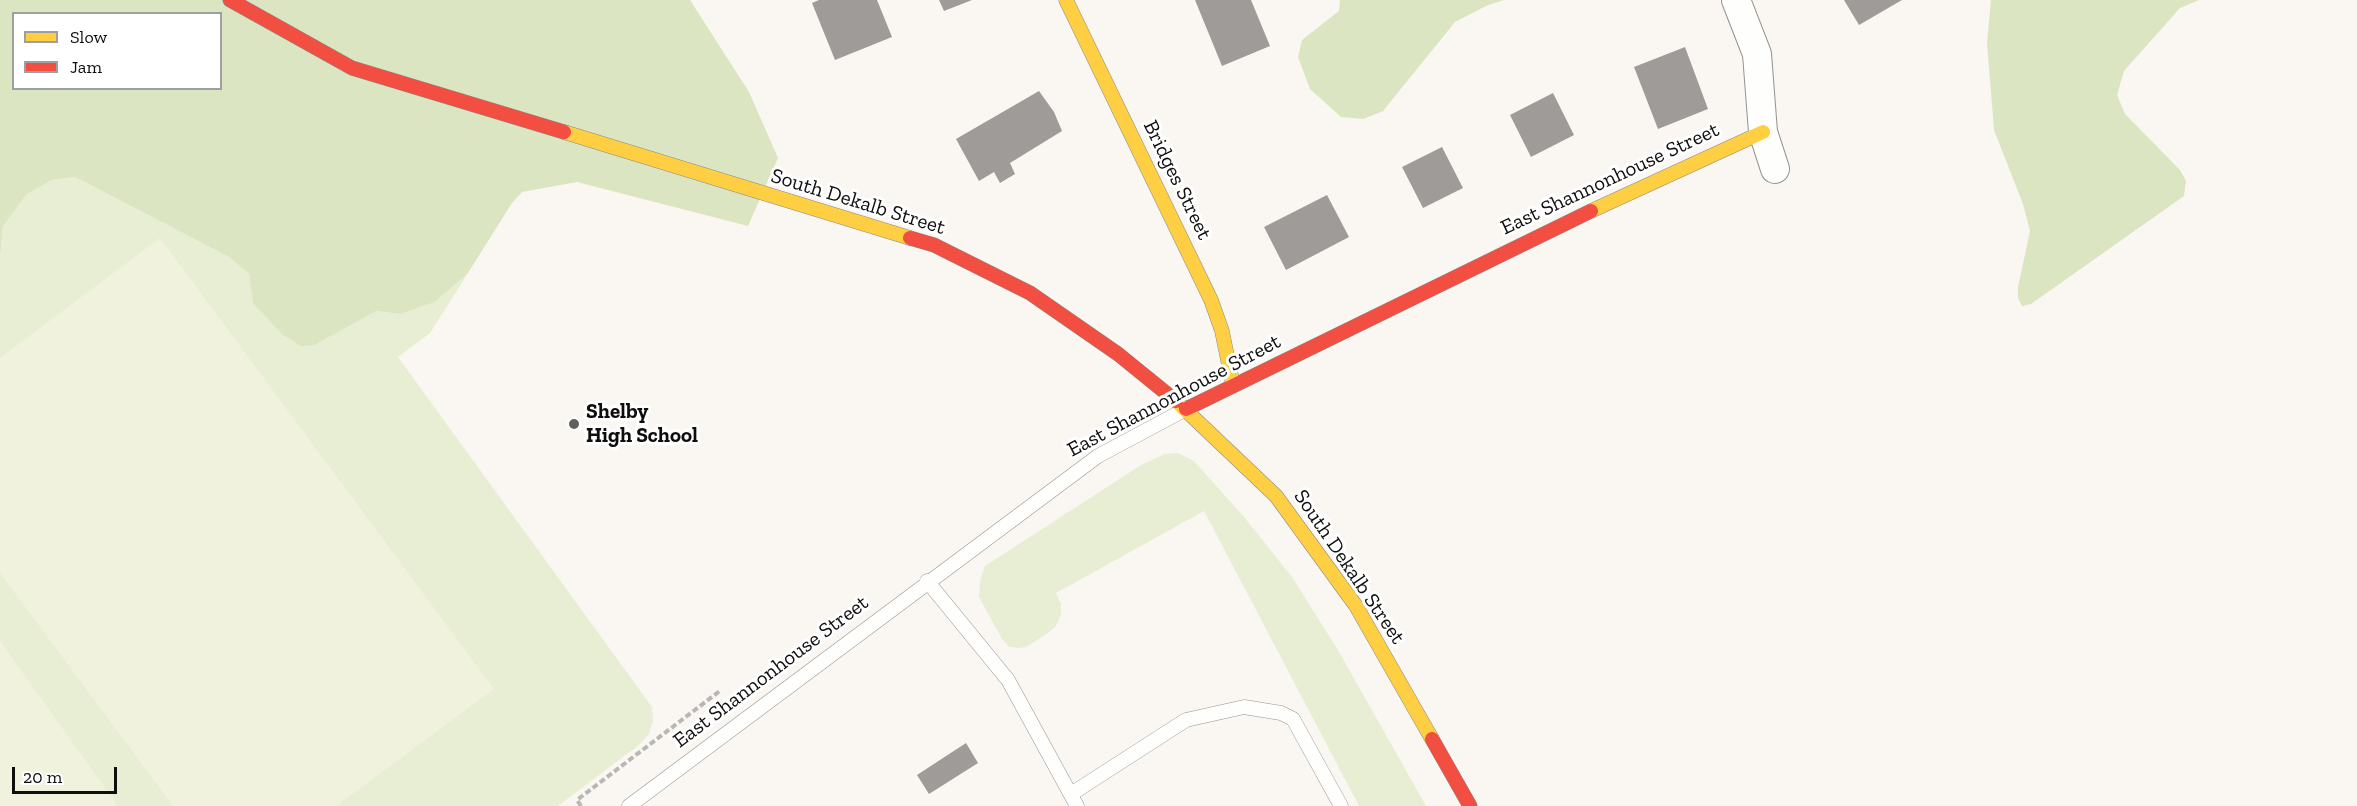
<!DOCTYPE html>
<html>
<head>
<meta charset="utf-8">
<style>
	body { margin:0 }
	#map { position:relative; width:2357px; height:806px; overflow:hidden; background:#faf7f2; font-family:"Zilla Slab",serif }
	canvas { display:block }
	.legend { position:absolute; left:12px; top:12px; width:210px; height:78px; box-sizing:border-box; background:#fff; border:2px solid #9f9f9f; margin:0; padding:8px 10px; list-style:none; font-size:18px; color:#0e0e0e }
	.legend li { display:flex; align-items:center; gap:12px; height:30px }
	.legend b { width:30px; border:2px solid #9f9f9f }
	.scale { position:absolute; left:12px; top:767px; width:105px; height:27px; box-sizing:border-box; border:3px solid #0e0e0e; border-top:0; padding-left:8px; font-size:18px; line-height:21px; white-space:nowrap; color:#0e0e0e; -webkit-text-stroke:4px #fff; paint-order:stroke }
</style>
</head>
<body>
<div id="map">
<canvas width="2357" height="806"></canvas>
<ul class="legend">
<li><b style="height:8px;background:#ffcf43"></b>Slow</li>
<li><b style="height:8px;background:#f24e42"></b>Jam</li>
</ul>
<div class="scale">20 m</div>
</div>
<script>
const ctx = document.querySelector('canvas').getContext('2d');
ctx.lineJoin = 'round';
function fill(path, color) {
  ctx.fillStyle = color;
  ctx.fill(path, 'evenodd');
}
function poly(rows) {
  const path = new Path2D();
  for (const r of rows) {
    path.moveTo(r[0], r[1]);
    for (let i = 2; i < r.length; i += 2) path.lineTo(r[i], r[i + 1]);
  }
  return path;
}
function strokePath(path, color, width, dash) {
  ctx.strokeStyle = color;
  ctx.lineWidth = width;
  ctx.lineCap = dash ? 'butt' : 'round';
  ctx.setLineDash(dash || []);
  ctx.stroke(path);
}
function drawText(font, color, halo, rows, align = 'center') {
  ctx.font = font + ' "Zilla Slab",serif';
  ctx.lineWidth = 6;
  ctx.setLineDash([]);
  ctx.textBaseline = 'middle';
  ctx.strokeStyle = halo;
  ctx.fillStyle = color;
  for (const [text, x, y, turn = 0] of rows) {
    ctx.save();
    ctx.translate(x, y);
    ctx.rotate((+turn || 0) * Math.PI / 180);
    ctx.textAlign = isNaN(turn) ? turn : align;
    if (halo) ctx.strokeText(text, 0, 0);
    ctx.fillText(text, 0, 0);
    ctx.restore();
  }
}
const green = poly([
	[75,177,229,257,249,274,254,303,357,320,376,311,401,314,435,302,468,273,430,333,398,357,652,707,653,721,649,734,639,745,558,806,0,806,0,259,3,226,27,194,52,180],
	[1178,453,1194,461,1245,518,1292,577,1338,650,1426,806,1359,806,1204,511,1056,593,1061,604,1061,615,1056,626,1048,633,1026,647,1019,648,1009,647,1002,639,979,597,980,581,985,566,1141,465,1165,454]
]);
const forest = poly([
	[0,0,690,0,749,92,778,158,748,226,577,182,522,192,512,203,468,273,435,302,401,314,376,311,314,345,301,346,282,334,253,303,249,274,229,257,75,177,52,180,27,194,3,226,0,259],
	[14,14,220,14,220,88,14,88],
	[1340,0,1504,0,1488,5,1455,22,1383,111,1363,119,1341,117,1310,89,1298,57,1302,40,1339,11],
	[1991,0,2199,0,2180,8,2124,71,2117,95,2125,114,2180,170,2186,181,2184,196,2031,304,2022,306,2018,298,2018,287,2030,231,2023,204,1994,130,1987,43]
]);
const pitch = poly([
	[160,238,494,689,336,806,173,806,0,573,0,358],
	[0,641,118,806,0,806]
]);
const building = poly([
	[819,0,877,0,892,37,835,60,812,3],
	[939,0,972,0,944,11],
	[1195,0,1251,0,1270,46,1222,66],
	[1844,0,1902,0,1859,25],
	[1685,47,1708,109,1658,129,1634,67],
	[1039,91,1054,112,1062,131,1010,163,1015,174,1000,183,994,172,979,181,956,139],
	[1553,93,1574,135,1531,157,1510,115],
	[1442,147,1463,188,1423,208,1402,167],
	[1327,195,1349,237,1286,270,1264,227],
	[966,743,978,763,929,794,917,775]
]);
const path = poly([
	[581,806,577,800,721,690]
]);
const lane = poly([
	[927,581,1008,680,1077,806],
	[1071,794,1186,720,1244,707,1281,713,1293,719,1341,806],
	[629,806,1098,456,1186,409]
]);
const street = poly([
	[1736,0,1757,54,1763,132,1775,169]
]);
const slow = poly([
	[1066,0,1211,300,1222,331,1233,385],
	[564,132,910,238],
	[1591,211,1763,132],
	[1176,401,1276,496,1356,606,1432,739]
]);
const jam = poly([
	[230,0,352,68,564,132],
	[910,238,934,245,1030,293,1118,354,1176,401],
	[1186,409,1591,211],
	[1432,739,1470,806]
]);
const markers = [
	[574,424,6,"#61605e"]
];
const streetNames = [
	["East Shannonhouse Street",1610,179,-25],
	["Bridges Street",1177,180,64],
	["South Dekalb Street",858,202,17],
	["East Shannonhouse Street",1174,396,-28],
	["South Dekalb Street",1349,567,56],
	["East Shannonhouse Street",771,672,-37]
];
const poiNames = [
	["Shelby",586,412],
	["High School",586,436]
];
fill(green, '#e8eed4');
fill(forest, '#dbe5c2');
fill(pitch, '#f1f2dd');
fill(building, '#9e9b98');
strokePath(lane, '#949391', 15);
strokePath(street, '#949391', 30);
strokePath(slow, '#8b8a87', 15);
strokePath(jam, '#8b8a87', 15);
strokePath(path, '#b8b7b6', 4, [6, 3]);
strokePath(lane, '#fefefd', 14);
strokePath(street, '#fefefd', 28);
strokePath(slow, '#ffcf43', 14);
strokePath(jam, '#f24e42', 14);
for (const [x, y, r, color] of markers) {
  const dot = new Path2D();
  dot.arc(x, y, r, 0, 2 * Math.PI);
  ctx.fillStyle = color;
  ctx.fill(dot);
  strokePath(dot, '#fff', 2);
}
drawText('21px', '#0e0e0e', '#fff', streetNames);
drawText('bold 21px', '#0e0e0e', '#fff', poiNames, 'left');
</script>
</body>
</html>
